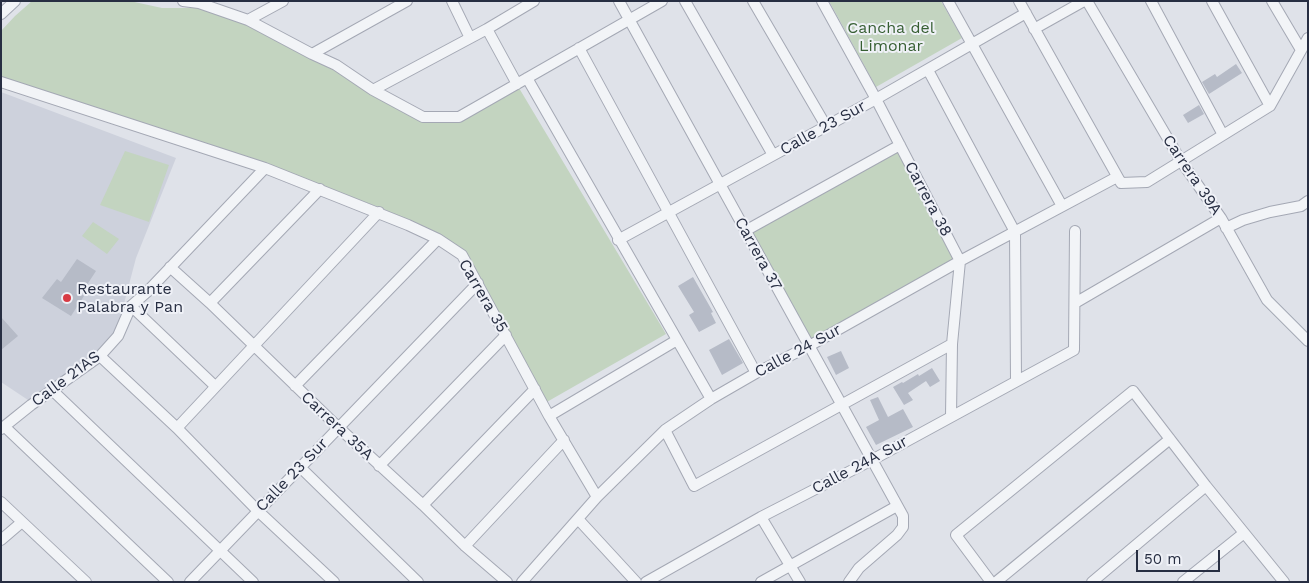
<!DOCTYPE html>
<html>
<head>
<meta charset="utf-8">
<style>
	body { margin:0 }
	#map { position:relative; width:1309px; height:583px; overflow:hidden; background:#dfe2e9; font-family:"Work Sans",sans-serif }
	canvas { display:block }
	.frame { position:absolute; inset:0; border:2px solid #272e42; pointer-events:none }
	.scale { position:absolute; left:1136px; top:550px; width:84px; height:22px; box-sizing:border-box; border:2px solid #272e42; border-top:0; padding-left:6px; font-size:15px; line-height:18px; white-space:nowrap; color:#272e42; -webkit-text-stroke:4px #eff1f7; paint-order:stroke }
</style>
</head>
<body>
<div id="map">
<canvas width="1309" height="583"></canvas>
<div class="frame"></div>
<div class="scale">50 m</div>
</div>
<script>
const ctx = document.querySelector('canvas').getContext('2d');
ctx.lineJoin = 'round';
function fill(path, color) {
  ctx.fillStyle = color;
  ctx.fill(path, 'evenodd');
}
function poly(rows) {
  const path = new Path2D();
  for (const r of rows) {
    path.moveTo(r[0], r[1]);
    for (let i = 2; i < r.length; i += 2) path.lineTo(r[i], r[i + 1]);
  }
  return path;
}
function strokePath(path, color, width, dash) {
  ctx.strokeStyle = color;
  ctx.lineWidth = width;
  ctx.lineCap = dash ? 'butt' : 'round';
  ctx.setLineDash(dash || []);
  ctx.stroke(path);
}
function drawText(font, color, halo, rows, align = 'center') {
  ctx.font = font + ' "Work Sans",sans-serif';
  ctx.lineWidth = 4;
  ctx.setLineDash([]);
  ctx.textBaseline = 'middle';
  ctx.strokeStyle = halo;
  ctx.fillStyle = color;
  for (const [text, x, y, turn = 0] of rows) {
    ctx.save();
    ctx.translate(x, y);
    ctx.rotate((+turn || 0) * Math.PI / 180);
    ctx.textAlign = isNaN(turn) ? turn : align;
    if (halo) ctx.strokeText(text, 0, 0);
    ctx.fillText(text, 0, 0);
    ctx.restore();
  }
}
const built = poly([
	[1,92,176,158,136,258,116,334,99,354,31,402,1,382]
]);
const green = poly([
	[32,1,130,1,162,8,204,8,251,24,420,118,461,121,519,88,666,334,545,403,464,253,382,208,1,80,1,31,15,16],
	[829,1,941,1,962,38,876,87],
	[898,150,955,260,811,341,751,231],
	[125,151,169,165,149,222,100,205],
	[93,222,119,239,107,254,82,236]
]);
const building = poly([
	[1236,64,1242,73,1209,94,1202,82,1215,74,1217,77],
	[1199,105,1204,114,1188,123,1183,115],
	[77,259,96,271,81,294,84,296,71,316,42,298,57,279,61,282],
	[693,277,713,312,711,313,716,323,699,332,689,315,694,312,678,286],
	[1,317,18,336,1,350],
	[729,339,743,363,722,375,709,350],
	[841,351,849,368,836,375,827,357],
	[932,368,940,381,930,387,926,381,908,393,913,400,904,405,893,387,902,382,903,383,918,374,919,376],
	[878,397,888,417,903,409,913,427,876,445,866,427,879,420,870,400]
]);
const street = poly([
	[183,1,199,3,248,20,312,54,336,65,373,90,423,117,459,117,662,1],
	[452,1,470,38],
	[619,1,903,516,903,527,897,535,859,568,849,582],
	[685,1,773,155],
	[753,1,826,126],
	[822,1,876,99,960,261,952,344,951,416],
	[948,1,1062,206],
	[1019,1,1121,183,1147,182,1270,106,1308,38],
	[1087,1,1181,161,1221,218,1267,300,1308,341],
	[1151,1,1223,135],
	[1212,1,1270,106],
	[1272,1,1301,50],
	[1,14,15,1],
	[248,20,283,1],
	[487,29,517,84],
	[1034,29,1084,1],
	[579,48,756,373],
	[312,54,407,1],
	[928,70,1015,232,1016,381],
	[527,78,711,399],
	[1,82,265,168,408,225,438,239,462,255,549,416,597,497],
	[373,90,487,29,534,1],
	[1226,228,1243,220,1270,212,1301,206,1308,201],
	[745,231,900,145],
	[618,240,876,99,1026,13],
	[170,267,210,303,338,427,423,505,465,546,507,582],
	[210,303,320,189],
	[1075,303,1221,218],
	[131,306,215,386],
	[100,356,177,428,258,511,334,582],
	[295,386,438,239],
	[52,390,253,582],
	[549,416,677,340],
	[5,427,168,582],
	[177,428,379,212],
	[1,429,31,405,100,356,118,336,131,306,147,292,265,168],
	[665,430,694,486,952,344],
	[379,466,506,335],
	[300,467,418,582],
	[1,502,86,582],
	[423,505,535,389],
	[761,517,800,582],
	[578,519,636,582],
	[1,540,22,522],
	[465,546,564,440],
	[190,582,478,283],
	[522,582,597,497,665,430,711,399,756,373,809,346,960,261,1117,177],
	[646,582,761,517,872,460,1074,350,1075,231],
	[761,582,897,506],
	[991,582,956,535,1133,391,1206,486,1284,582],
	[996,582,1170,439],
	[1092,582,1206,486],
	[1183,582,1244,533]
]);
const markers = [
	[67,298,5,"#d83b44"]
];
const parkNames = [
	["Cancha del",891,28],
	["Limonar",891,46]
];
const streetNames = [
	["Calle 23 Sur",823,128,-29],
	["Carrera 39A",1192,175,56],
	["Carrera 38",928,199,62],
	["Carrera 37",758,254,61],
	["Carrera 35",483,296,60],
	["Calle 24 Sur",798,351,-28],
	["Calle 21AS",66,379,-37],
	["Carrera 35A",337,426,43],
	["Calle 24A Sur",860,465,-28],
	["Calle 23 Sur",292,475,-46]
];
const poiNames = [
	["Restaurante",77,289],
	["Palabra y Pan",77,307]
];
fill(built, '#cdd1dc');
fill(green, '#c3d4c0');
fill(building, '#b6bbc7');
strokePath(street, '#a4a8b4', 12);
strokePath(street, '#f2f4f7', 10);
for (const [x, y, r, color] of markers) {
  const dot = new Path2D();
  dot.arc(x, y, r, 0, 2 * Math.PI);
  ctx.fillStyle = color;
  ctx.fill(dot);
  strokePath(dot, '#eff1f7', 2);
}
drawText('16px', '#375f33', '#eff1f7', parkNames);
drawText('16px', '#272e42', '#eff1f7', streetNames);
drawText('16px', '#272e42', '#eff1f7', poiNames, 'left');
</script>
</body>
</html>
